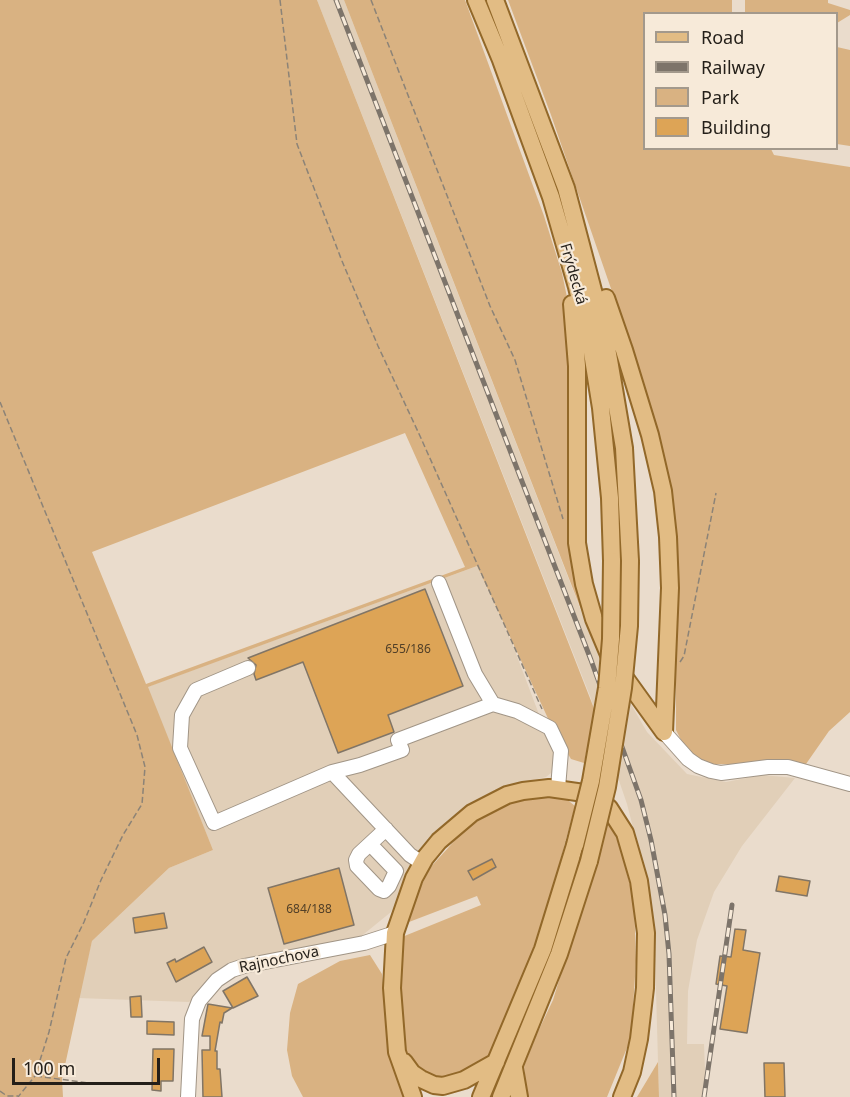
<!DOCTYPE html>
<html>
<head>
<meta charset="utf-8">
<style>
	body { margin:0 }
	#map { position:relative; width:850px; height:1097px; overflow:hidden; background:#eadccc; font-family:"Noto Sans",sans-serif }
	canvas { display:block }
	.legend { position:absolute; left:643px; top:12px; width:195px; height:138px; box-sizing:border-box; background:#f7ead9; border:2px solid #a3998c; margin:0; padding:8px 10px; list-style:none; font-size:18px; color:#241f19 }
	.legend li { display:flex; align-items:center; gap:12px; height:30px }
	.legend b { width:30px; border:2px solid #a3998c }
	.scale { position:absolute; left:12px; top:1058px; width:148px; height:27px; box-sizing:border-box; border:3px solid #241f19; border-top:0; padding-left:8px; font-size:18px; line-height:21px; white-space:nowrap; color:#241f19; -webkit-text-stroke:4px #f7ead9; paint-order:stroke }
</style>
</head>
<body>
<div id="map">
<canvas width="850" height="1097"></canvas>
<ul class="legend">
<li><b style="height:8px;background:#e2bc84"></b>Road</li>
<li><b style="height:8px;background:#7d746a"></b>Railway</li>
<li><b style="height:16px;background:#d9b282"></b>Park</li>
<li><b style="height:16px;background:#dda456"></b>Building</li>
</ul>
<div class="scale">100 m</div>
</div>
<script>
const ctx = document.querySelector('canvas').getContext('2d');
ctx.lineJoin = 'round';
function fill(path, color) {
  ctx.fillStyle = color;
  ctx.fill(path, 'evenodd');
}
function poly(rows) {
  const path = new Path2D();
  for (const r of rows) {
    path.moveTo(r[0], r[1]);
    for (let i = 2; i < r.length; i += 2) path.lineTo(r[i], r[i + 1]);
  }
  return path;
}
function strokePath(path, color, width, dash) {
  ctx.strokeStyle = color;
  ctx.lineWidth = width;
  ctx.lineCap = dash ? 'butt' : 'round';
  ctx.setLineDash(dash || []);
  ctx.stroke(path);
}
function drawText(font, color, halo, rows, align = 'center') {
  ctx.font = font + ' "Noto Sans",sans-serif';
  ctx.lineWidth = 4.5;
  ctx.setLineDash([]);
  ctx.textBaseline = 'middle';
  ctx.strokeStyle = halo;
  ctx.fillStyle = color;
  for (const [text, x, y, turn = 0] of rows) {
    ctx.save();
    ctx.translate(x, y);
    ctx.rotate((+turn || 0) * Math.PI / 180);
    ctx.textAlign = isNaN(turn) ? turn : align;
    if (halo) ctx.strokeText(text, 0, 0);
    ctx.fillText(text, 0, 0);
    ctx.restore();
  }
}
const built = poly([
	[317,0,344,0,599,657,632,706,647,732,687,774,726,782,762,775,795,778,742,846,714,892,697,940,688,991,687,1044,704,1044,706,1097,659,1097,655,955,651,917,637,843,627,804,590,696],
	[477,566,512,643,557,762,551,773,546,777,517,784,449,822,425,844,391,912,359,938,244,967,189,1002,78,998,92,941,169,868,213,850,147,687]
]);
const green = poly([
	[0,0,317,0,595,711,584,763,571,759,552,727,477,566,148,687,213,850,169,868,92,941,62,1079,63,1097,0,1097],
	[405,433,465,567,146,684,92,552],
	[344,0,465,0,544,216,562,273,570,312,576,582,582,612],
	[508,0,732,0,732,13,644,14,644,148,771,149,774,155,850,167,850,712,829,731,806,764,709,764,687,752,676,730,676,582,626,332,551,115],
	[745,0,828,0,828,3,850,10,850,15,837,23,836,14,745,13],
	[837,47,850,50,850,146,837,144],
	[559,793,575,806,542,929,495,1046,488,1058,457,1077,432,1079,406,1058,398,990,402,937,481,905,477,896,409,922,418,893,429,869,467,827,527,794],
	[608,821,620,846,634,901,636,961,631,1038,607,1097,528,1097,526,1089,524,1066,536,1036,553,1000],
	[370,955,382,974,389,1054,404,1097,303,1097,292,1076,287,1050,290,1013,298,984,340,961],
	[658,1062,659,1097,637,1097]
]);
const building = poly([
	[425,589,463,686,388,715,394,732,338,753,303,662,256,680,254,674,256,665,248,658,425,589],
	[492,859,496,867,473,880,468,871,492,859],
	[339,868,354,925,284,944,268,888,339,868],
	[779,876,810,881,807,896,776,891,779,876],
	[164,913,167,928,135,933,133,918,164,913],
	[735,929,746,930,743,950,760,953,747,1033,720,1029,727,986,716,984,720,956,731,957,735,929],
	[204,947,212,962,176,982,167,963,175,959,176,962,204,947],
	[247,977,258,996,233,1008,223,991,247,977],
	[141,996,142,1017,131,1017,130,997,141,996],
	[208,1004,232,1008,224,1013,222,1023,220,1022,215,1051,217,1051,217,1069,220,1069,222,1097,203,1097,202,1050,210,1050,210,1036,202,1036,208,1004],
	[147,1021,174,1022,174,1035,147,1034,147,1021],
	[153,1049,174,1049,173,1081,161,1081,161,1091,152,1090,153,1049],
	[764,1063,784,1063,785,1097,765,1097,764,1063]
]);
const path = poly([
	[280,0,297,144,342,261,378,346,420,436,542,709],
	[371,0,490,306,515,360,563,519],
	[0,402,137,735,145,767,142,804,123,835,101,880,84,922,66,958,49,1032,35,1076,18,1097],
	[680,662,684,656,716,493],
	[36,1076,96,1084],
	[0,1091,7,1096,18,1096]
]);
const minor = poly([
	[439,583,475,674,493,704],
	[248,668,196,690,182,715,180,748,214,823,332,772,360,765,402,750,398,740,493,704,517,711,550,728,561,751,558,788],
	[664,732,688,759,698,766,711,771,721,773,768,767,788,767,850,784],
	[332,772,410,855,422,863],
	[370,844,396,871,389,886,384,891,379,889,357,866,356,860,359,854,386,829],
	[188,1097,192,1019,199,1001,217,980,232,970,244,966,364,943,395,933]
]);
const major = poly([
	[476,0,501,60,551,197,577,287,590,340,601,408,610,498,612,561],
	[495,0,566,188,605,336,624,448,630,561],
	[606,298,624,350,650,435,663,491,668,537,670,588,664,732],
	[572,304,577,366,577,543,584,584,594,619,610,657,664,732],
	[404,1062,412,1073,421,1079,434,1085,443,1086,464,1080,496,1062],
	[514,1068,519,1097],
	[413,1097,397,1052,392,988,395,933,414,878,425,858,439,841,472,813,507,795,523,791,549,788,584,793,596,798,609,808,625,833,639,881,646,933,645,988,639,1039,632,1072,622,1097],
	[481,1097,543,949,575,845],
	[501,1097,559,954,589,861]
]);
const rail = poly([
	[336,0,591,660,641,800,651,840,665,915,669,954,674,1097],
	[704,1097,732,905]
]);
const majorBridge = poly([
	[575,845,591,781,607,688,611,639,612,561],
	[589,861,607,787,623,688,629,626,630,561]
]);
const numberNames = [
	["655/186",408,650],
	["684/188",309,910]
];
const streetNames = [
	["Frýdecká",573,274,74],
	["Rajnochova",279,960,-12]
];
fill(built, '#e1cfb8');
fill(green, '#d9b282');
fill(building, '#dda456');
strokePath(building, '#817566', 1.5);
strokePath(minor, '#a19586', 16);
strokePath(major, '#926829', 20);
strokePath(path, '#8c8377', 1.5, [6, 3]);
strokePath(minor, '#fff', 14);
strokePath(major, '#e2bc84', 16);
strokePath(rail, '#7d746a', 5);
strokePath(rail, '#f7ead9', 3, [9]);
strokePath(majorBridge, '#926829', 20, []);
strokePath(majorBridge, '#e2bc84', 16);
drawText('12px', '#524028', null, numberNames);
drawText('15px', '#241f19', '#f7ead9', streetNames);
</script>
</body>
</html>
